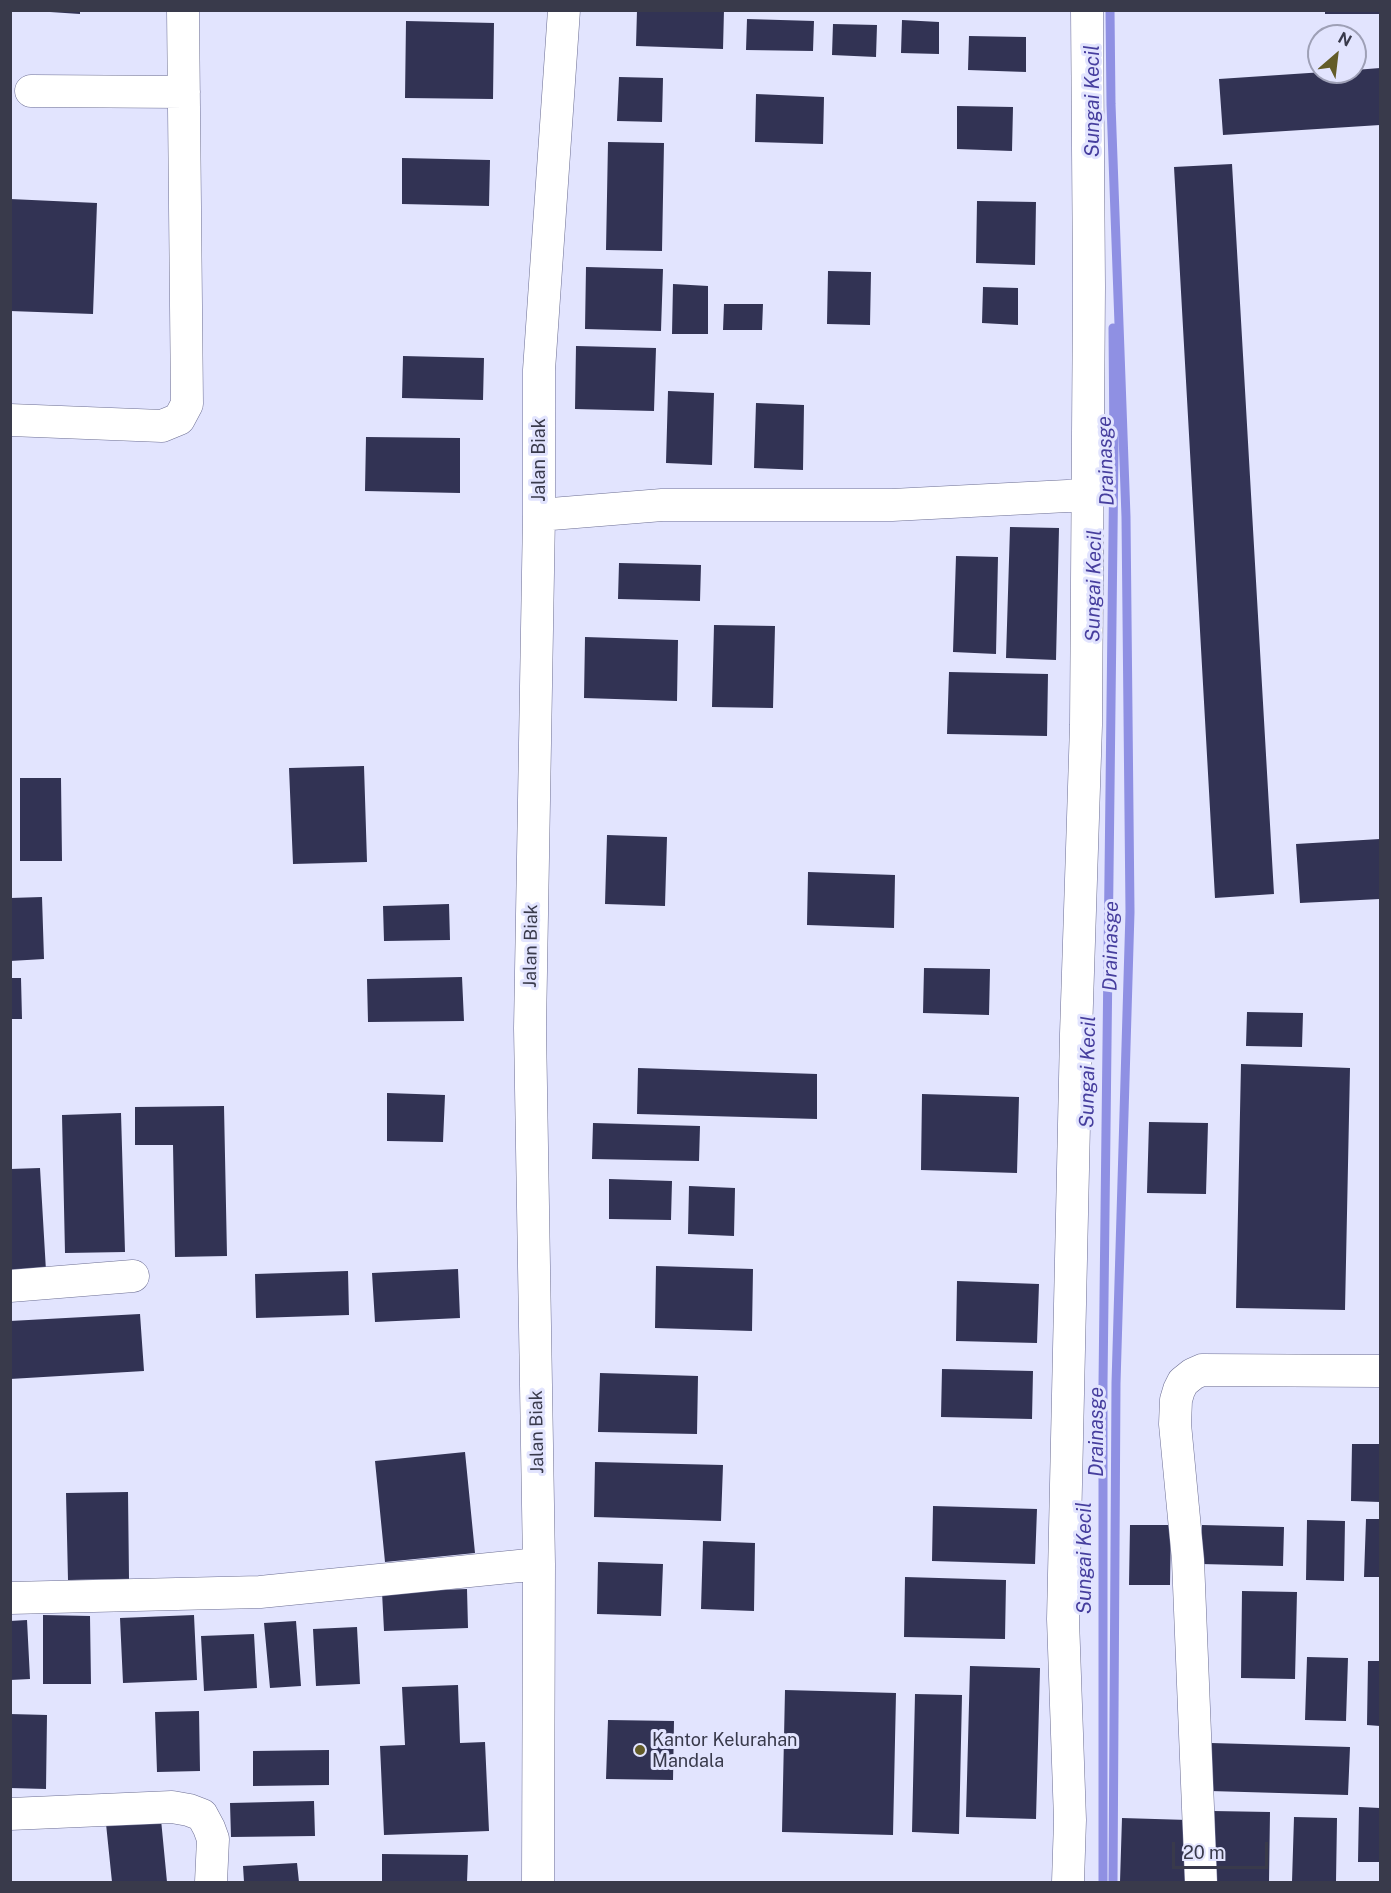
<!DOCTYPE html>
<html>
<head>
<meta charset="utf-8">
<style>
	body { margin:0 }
	#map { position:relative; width:1391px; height:1893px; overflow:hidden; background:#e2e4fe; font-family:"Public Sans",sans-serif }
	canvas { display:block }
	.frame { position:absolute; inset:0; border:12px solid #393a4b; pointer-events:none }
	.north { position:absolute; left:1307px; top:24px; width:60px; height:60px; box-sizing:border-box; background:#e2e4fe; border:2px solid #9ea0b6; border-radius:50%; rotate:28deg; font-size:16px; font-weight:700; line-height:24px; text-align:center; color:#393a4b }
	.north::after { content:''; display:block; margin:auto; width:21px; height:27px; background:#635c28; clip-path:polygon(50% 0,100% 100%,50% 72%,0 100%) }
	.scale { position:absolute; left:1172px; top:1842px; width:96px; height:27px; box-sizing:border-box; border:3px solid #393a4b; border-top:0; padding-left:8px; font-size:18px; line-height:21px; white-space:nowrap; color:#393a4b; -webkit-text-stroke:4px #e2e4fe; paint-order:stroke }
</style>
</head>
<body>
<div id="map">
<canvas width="1391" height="1893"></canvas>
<div class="frame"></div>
<div class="north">N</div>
<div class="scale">20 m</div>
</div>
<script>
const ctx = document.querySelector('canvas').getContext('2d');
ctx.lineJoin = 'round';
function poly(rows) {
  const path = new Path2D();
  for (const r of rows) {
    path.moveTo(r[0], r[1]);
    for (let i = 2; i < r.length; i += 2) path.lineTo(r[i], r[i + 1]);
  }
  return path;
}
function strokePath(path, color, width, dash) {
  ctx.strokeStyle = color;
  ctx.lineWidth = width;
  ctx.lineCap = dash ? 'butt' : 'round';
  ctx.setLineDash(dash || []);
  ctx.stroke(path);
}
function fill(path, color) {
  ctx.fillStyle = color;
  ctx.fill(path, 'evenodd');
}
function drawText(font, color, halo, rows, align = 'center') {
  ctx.font = font + ' "Public Sans",sans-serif';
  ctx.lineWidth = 6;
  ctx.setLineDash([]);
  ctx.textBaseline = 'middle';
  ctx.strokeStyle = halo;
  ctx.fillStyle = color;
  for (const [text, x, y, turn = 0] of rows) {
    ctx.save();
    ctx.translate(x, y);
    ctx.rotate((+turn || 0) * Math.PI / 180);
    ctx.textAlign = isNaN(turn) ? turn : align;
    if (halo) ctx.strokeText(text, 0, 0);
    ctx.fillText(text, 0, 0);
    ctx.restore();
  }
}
const stream = poly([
	[1110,10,1111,104,1126,517,1130,912,1116,1383,1113,1882],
	[1103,1882,1103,1383,1114,450,1113,328]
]);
const building = poly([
	[50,10,80,10,80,14,50,12],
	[637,10,724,10,723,49,636,46],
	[1325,10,1380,10,1380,14,1325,14],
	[747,19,814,21,813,51,746,50],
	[902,20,939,22,939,54,901,53],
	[406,21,494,23,493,99,405,98],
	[833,24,877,25,876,57,832,55],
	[969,36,1026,37,1026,72,968,70],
	[1380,68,1380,125,1223,135,1219,79,1324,72,1355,72,1355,70],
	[619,77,663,78,662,122,617,121],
	[756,94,824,97,823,144,755,142],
	[957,106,1013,107,1012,151,957,149],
	[608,142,664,143,662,251,606,250],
	[402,158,490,160,489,206,402,204],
	[1232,164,1274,894,1215,898,1174,167],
	[10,199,97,203,93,314,10,311],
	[977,201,1036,202,1035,265,976,263],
	[586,267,663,269,661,331,585,329],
	[828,271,871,272,870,325,827,324],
	[673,284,708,286,708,334,672,334],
	[983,287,1018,288,1018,325,982,323],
	[724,304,763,304,762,330,723,330],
	[576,346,656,348,654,411,575,409],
	[403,356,484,358,483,400,402,398],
	[668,391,714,393,712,465,666,463],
	[756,403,804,405,803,470,754,468],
	[366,437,460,438,460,493,365,491],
	[1010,527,1059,528,1056,660,1006,658],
	[956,556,998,557,996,654,953,652],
	[619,563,701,565,700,601,618,599],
	[714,625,775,626,773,708,712,707],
	[585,637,678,640,677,701,584,698],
	[949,672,1048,674,1047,736,947,734],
	[364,766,367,862,293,864,289,768],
	[20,778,61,778,62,861,20,861],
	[607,835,667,837,665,906,605,904],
	[1380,839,1380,899,1300,903,1296,844],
	[808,872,895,875,894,928,807,925],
	[42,897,44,959,10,961,10,898],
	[449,904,450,940,384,941,383,906],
	[924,968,990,969,989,1015,923,1013],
	[462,977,464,1021,368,1022,367,979],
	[10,978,21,978,22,1019,10,1019],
	[1247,1012,1303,1013,1302,1047,1246,1046],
	[1241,1064,1350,1068,1345,1310,1236,1308],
	[638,1068,817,1074,817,1119,637,1114],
	[387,1093,445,1095,443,1142,387,1141],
	[922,1094,1019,1097,1017,1173,921,1170],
	[224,1106,227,1256,175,1257,173,1145,135,1145,135,1107],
	[121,1113,125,1252,65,1253,62,1115],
	[1149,1122,1208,1123,1206,1194,1147,1193],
	[593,1123,700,1126,699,1161,592,1159],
	[40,1168,46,1271,10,1273,10,1169],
	[609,1179,672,1181,671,1220,609,1219],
	[689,1186,735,1188,734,1236,688,1234],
	[656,1266,753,1269,752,1331,655,1328],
	[458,1269,460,1318,375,1322,372,1273],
	[348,1271,349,1315,256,1318,255,1274],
	[957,1281,1039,1284,1037,1343,956,1341],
	[140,1314,144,1371,10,1379,10,1321],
	[942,1369,1033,1371,1032,1419,941,1417],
	[600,1373,698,1376,697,1434,598,1432],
	[1352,1444,1380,1444,1380,1502,1351,1501],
	[465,1452,475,1553,385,1562,375,1461],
	[595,1462,723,1465,721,1521,594,1517],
	[128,1492,129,1579,68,1580,66,1493],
	[933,1506,1037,1509,1035,1564,932,1561],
	[1366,1519,1380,1519,1380,1577,1364,1577],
	[1307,1520,1345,1521,1344,1581,1306,1580],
	[1130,1525,1171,1525,1170,1585,1129,1585],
	[1202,1525,1284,1527,1283,1566,1201,1564],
	[703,1541,755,1543,754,1611,701,1609],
	[598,1562,663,1564,661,1616,597,1614],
	[905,1577,1006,1580,1005,1639,904,1637],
	[467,1589,468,1628,384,1631,382,1592],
	[1242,1591,1297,1592,1295,1679,1241,1678],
	[43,1615,90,1616,91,1684,43,1684],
	[194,1615,197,1680,123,1683,120,1618],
	[27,1620,30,1679,10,1680,10,1621],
	[296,1621,301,1686,270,1688,264,1623],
	[357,1627,360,1684,316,1686,313,1629],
	[254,1634,257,1688,204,1691,201,1636],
	[1307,1657,1348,1658,1346,1721,1305,1720],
	[1368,1661,1380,1661,1380,1726,1367,1725],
	[970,1666,1040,1668,1036,1819,966,1817],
	[458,1685,460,1743,485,1742,489,1831,384,1835,380,1746,405,1745,402,1687],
	[785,1690,896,1693,893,1835,782,1832],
	[915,1694,962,1695,959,1834,912,1832],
	[199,1711,200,1771,157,1772,155,1712],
	[10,1714,47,1715,46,1789,10,1788],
	[608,1720,674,1721,673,1780,606,1779],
	[1211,1743,1350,1747,1348,1795,1210,1791],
	[329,1750,329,1785,253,1786,253,1751],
	[314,1801,315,1836,231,1837,230,1803],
	[1359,1807,1380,1808,1380,1862,1358,1862],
	[160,1809,167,1882,112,1882,105,1814],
	[1213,1811,1270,1812,1269,1882,1212,1882],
	[1294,1817,1337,1818,1336,1882,1292,1882],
	[1122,1818,1188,1820,1187,1882,1120,1882],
	[382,1854,468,1855,467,1882,382,1882],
	[297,1863,299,1882,244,1882,243,1866]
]);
const minor = poly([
	[31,91,184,92],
	[10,420,162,426,179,419,187,404,183,10],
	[539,515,662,505,892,505,1087,495],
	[10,1286,133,1276],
	[10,1598,260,1592,539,1564],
	[10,1814,172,1807,189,1810,202,1815,209,1828,213,1839,211,1882],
	[538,1882,539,1564,530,1028,539,515,539,370,564,10],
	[1068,1882,1070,1820,1063,1619,1076,1034,1086,725,1089,287,1087,10],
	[1201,1882,1188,1560,1175,1424,1176,1400,1179,1390,1183,1382,1193,1374,1202,1370,1380,1371]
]);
const markers = [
	[640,1750,6,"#635c28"]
];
const streetNames = [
	["Jalan Biak",539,460,-90],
	["Jalan Biak",531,946,-89],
	["Jalan Biak",537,1432,-91]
];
const poiNames = [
	["Kantor Kelurahan",652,1740],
	["Mandala",652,1761]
];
const waterNames = [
	["Sungai Kecil",1093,101,-90],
	["Drainasge",1106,461,-92],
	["Sungai Kecil",1094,586,-89],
	["Drainasge",1111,946,-89],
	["Sungai Kecil",1088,1072,-89],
	["Drainasge",1097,1432,-90],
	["Sungai Kecil",1085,1558,-90]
];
strokePath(stream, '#8f90e3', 9);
fill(building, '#323354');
strokePath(minor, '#6c6e93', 33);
strokePath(minor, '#fff', 32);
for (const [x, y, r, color] of markers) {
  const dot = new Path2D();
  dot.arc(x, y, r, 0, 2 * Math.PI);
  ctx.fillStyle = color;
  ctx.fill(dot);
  strokePath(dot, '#e2e4fe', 2);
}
drawText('18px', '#393a4b', '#e2e4fe', streetNames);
drawText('18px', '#393a4b', '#e2e4fe', poiNames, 'left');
drawText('italic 20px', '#463e9e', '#e2e4fe', waterNames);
</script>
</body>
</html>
